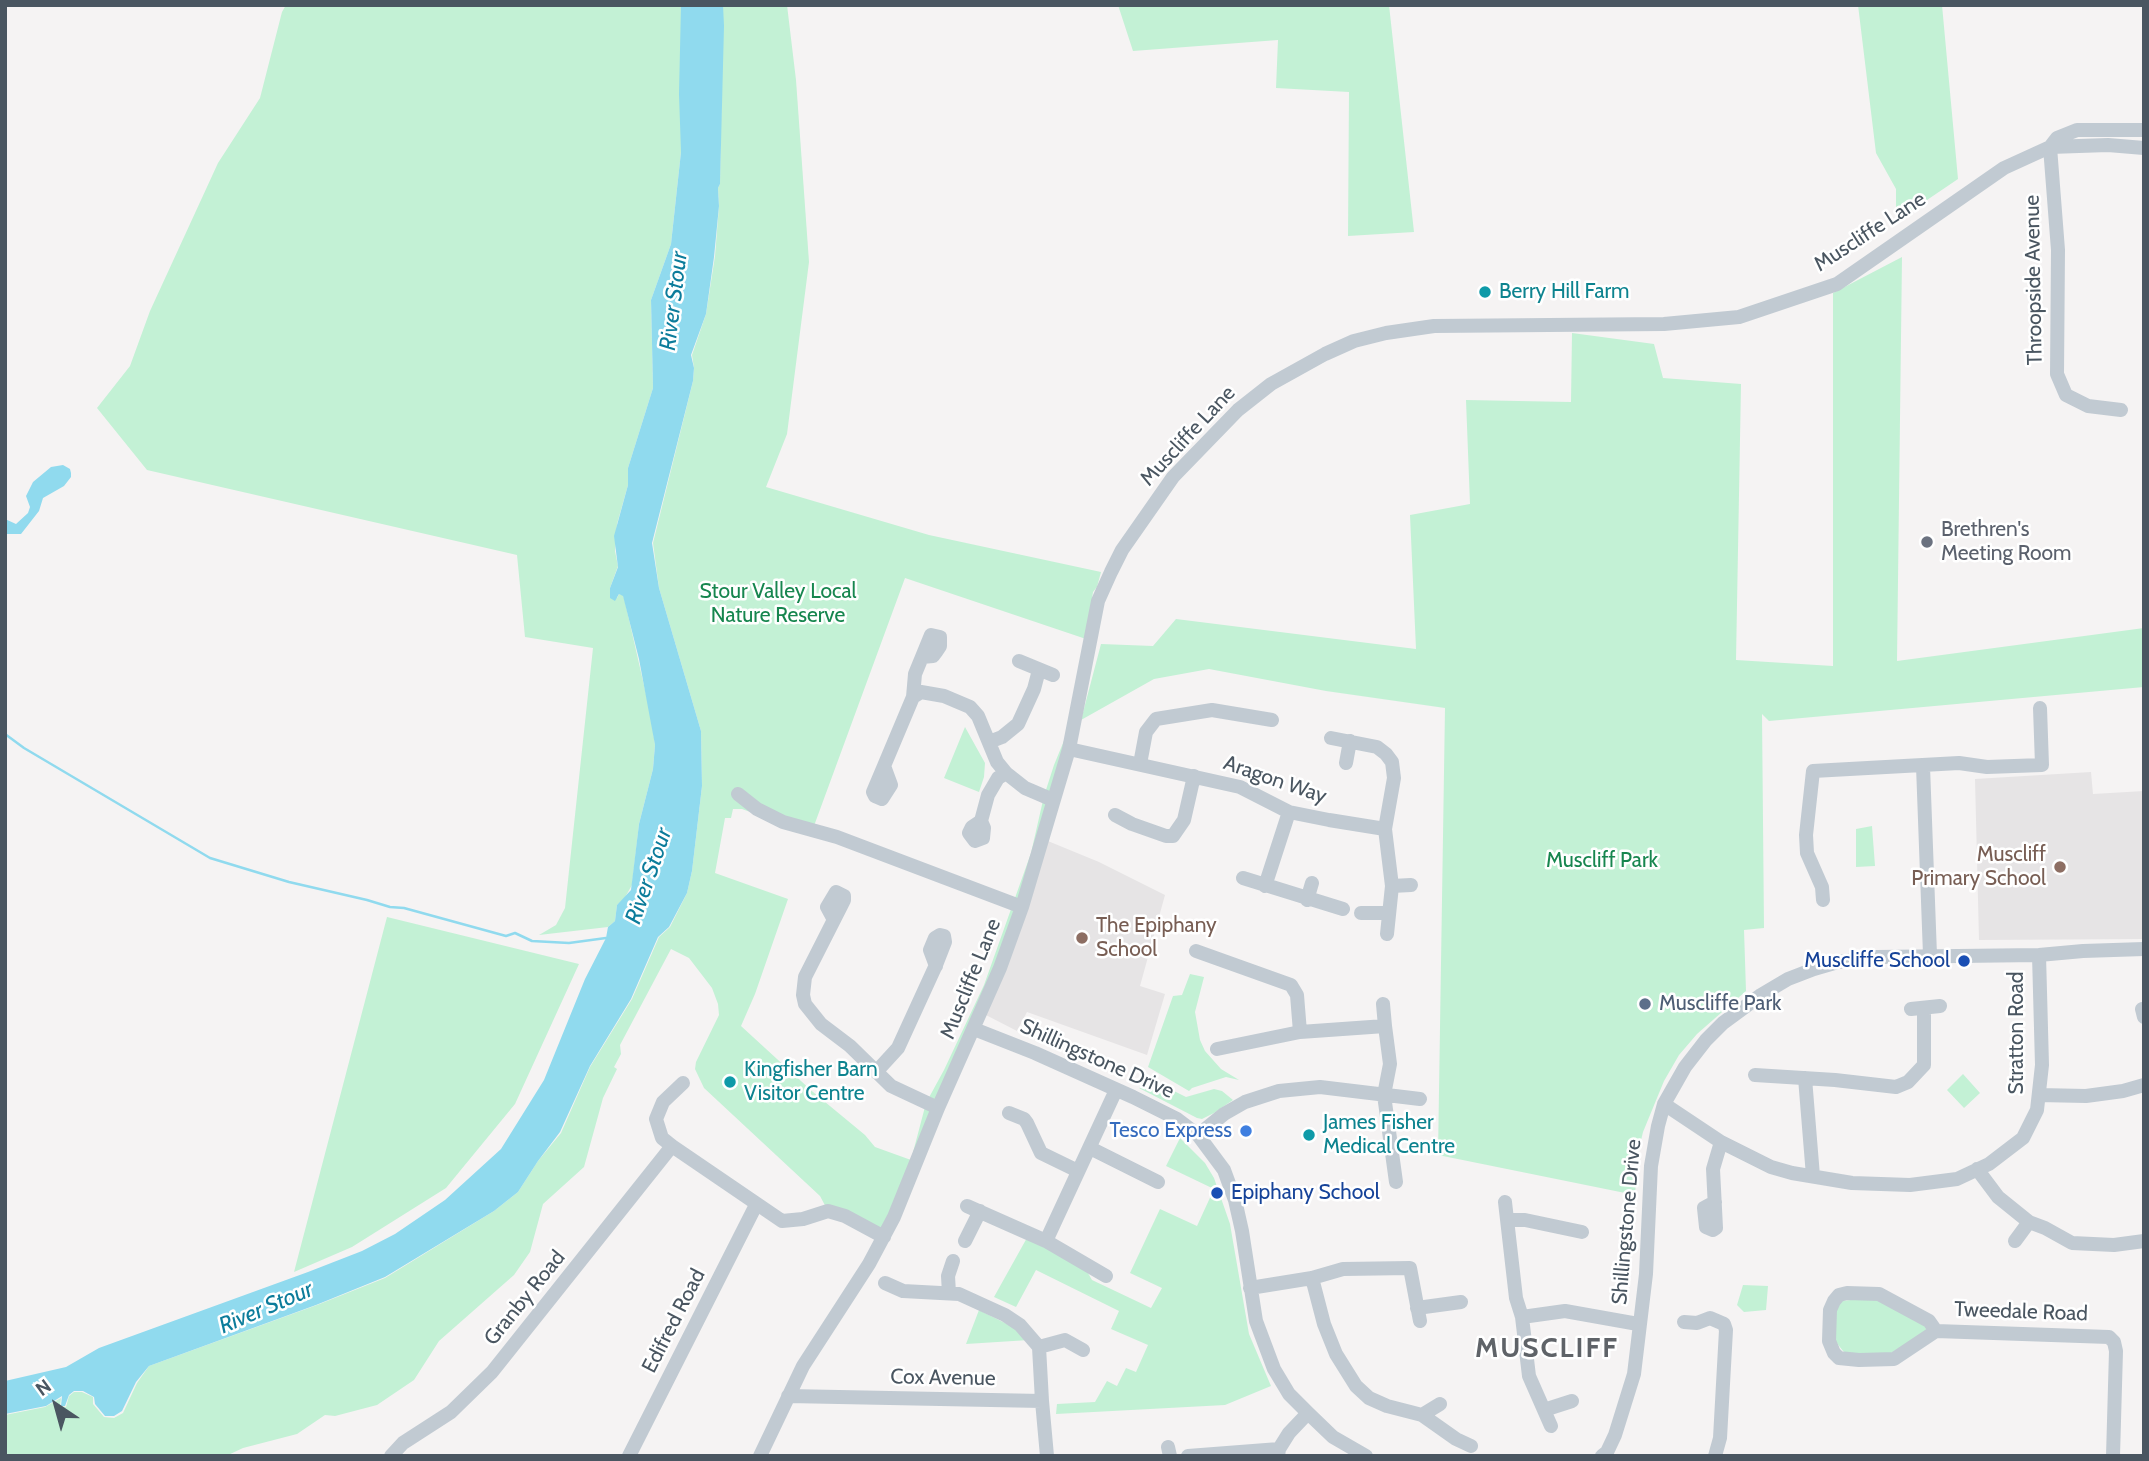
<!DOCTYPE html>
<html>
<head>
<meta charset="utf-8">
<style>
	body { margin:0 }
	#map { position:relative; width:2149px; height:1461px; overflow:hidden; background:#f5f3f3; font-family:Cabin,sans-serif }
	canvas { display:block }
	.frame { position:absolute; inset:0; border:7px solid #4a5661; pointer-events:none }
	.north { position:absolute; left:21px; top:1370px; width:70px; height:70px; -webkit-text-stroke:5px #fff; paint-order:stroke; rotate:324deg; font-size:19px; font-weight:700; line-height:28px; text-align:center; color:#4a5661 }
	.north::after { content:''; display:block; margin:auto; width:24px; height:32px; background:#4a5661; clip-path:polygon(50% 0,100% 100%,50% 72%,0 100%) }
</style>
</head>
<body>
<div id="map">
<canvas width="2149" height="1461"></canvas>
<div class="frame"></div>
<div class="north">N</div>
</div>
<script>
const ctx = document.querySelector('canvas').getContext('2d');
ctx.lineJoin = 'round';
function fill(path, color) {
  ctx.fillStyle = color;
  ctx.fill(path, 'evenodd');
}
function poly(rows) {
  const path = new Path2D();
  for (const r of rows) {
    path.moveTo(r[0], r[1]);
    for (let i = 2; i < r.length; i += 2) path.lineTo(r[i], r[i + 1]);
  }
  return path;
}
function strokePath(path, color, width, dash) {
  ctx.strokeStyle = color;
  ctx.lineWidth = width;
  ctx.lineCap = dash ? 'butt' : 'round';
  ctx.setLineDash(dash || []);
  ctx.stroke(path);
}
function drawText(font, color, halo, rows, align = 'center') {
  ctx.font = font + ' Cabin,sans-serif';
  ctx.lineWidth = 5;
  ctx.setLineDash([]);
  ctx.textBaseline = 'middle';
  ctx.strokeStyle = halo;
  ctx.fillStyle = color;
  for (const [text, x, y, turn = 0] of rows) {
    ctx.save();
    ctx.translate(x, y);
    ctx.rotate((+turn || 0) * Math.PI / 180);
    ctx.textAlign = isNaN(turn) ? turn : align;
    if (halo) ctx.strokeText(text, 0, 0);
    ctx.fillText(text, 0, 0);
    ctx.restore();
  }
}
const education = poly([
	[2091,772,2093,794,2144,791,2144,939,1979,940,1975,779],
	[1043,839,1099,862,1165,895,1140,986,1165,994,1147,1055,1027,1012,1017,1031,982,1013]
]);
const green = poly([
	[286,5,681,5,681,152,671,244,651,300,653,388,628,468,628,485,617,524,615,551,618,566,610,588,617,598,619,594,623,595,625,602,651,716,655,745,653,769,639,824,632,885,624,899,617,905,615,921,608,927,539,935,556,925,565,908,593,648,525,637,517,555,147,470,97,408,130,366,150,311,218,163,260,98,282,12],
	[723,5,787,5,796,80,809,262,787,434,766,487,929,535,1101,572,1097,587,1093,592,1086,639,905,578,811,834,742,809,733,809,731,818,725,818,715,873,788,899,755,994,741,1026,813,1092,865,1135,875,1147,911,1160,926,1103,944,1070,984,985,1031,853,1044,796,1054,765,1077,709,1022,907,884,1237,828,1211,820,1196,704,1088,695,1069,696,1062,719,1015,718,1004,712,988,689,958,671,949,620,1045,621,1054,614,1067,617,1069,603,1098,584,1167,543,1204,530,1252,514,1275,439,1341,414,1380,377,1405,335,1416,325,1415,297,1434,243,1448,226,1456,5,1456,5,1415,45,1407,61,1398,60,1406,66,1407,69,1396,74,1392,82,1392,93,1397,93,1404,104,1417,114,1418,123,1413,137,1383,149,1366,317,1305,385,1278,494,1211,518,1192,538,1161,561,1133,590,1067,632,999,659,937,670,927,687,893,692,871,702,786,701,731,659,588,653,543,693,381,694,368,692,355,706,314,715,256,719,206,718,188,720,184],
	[1118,5,1389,5,1414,232,1348,236,1349,92,1276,88,1278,40,1133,51],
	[1858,5,1942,5,1958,179,1896,221,1896,189,1876,153],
	[1902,257,1897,661,2144,628,2144,687,1769,721,1762,714,1764,928,1744,930,1746,991,1697,1034,1679,1055,1664,1081,1643,1132,1638,1153,1635,1195,1438,1155,1445,708,1326,691,1209,669,1154,679,1081,720,1101,644,1153,646,1176,619,1416,649,1410,515,1470,504,1466,400,1571,402,1572,333,1654,344,1663,378,1741,384,1736,660,1833,666,1833,293],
	[965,727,985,763,984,777,979,792,944,778],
	[1872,826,1875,866,1856,867,1856,829],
	[387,917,579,964,515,1104,446,1188,352,1247,294,1272],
	[1190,974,1204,977,1195,1012,1200,1040,1205,1051,1221,1069,1239,1080,1226,1077,1192,1088,1189,1091,1148,1067,1173,996,1182,995],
	[1963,1074,1980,1093,1964,1108,1947,1090],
	[1150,1079,1186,1097,1214,1089,1222,1091,1233,1100,1214,1113,1202,1119,1197,1118,1139,1088,1147,1086],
	[1180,1138,1205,1163,1214,1178,1230,1224,1249,1334,1271,1386,1225,1405,1056,1414,1057,1404,1095,1402,1107,1381,1117,1386,1126,1368,1136,1372,1148,1345,1111,1329,1119,1311,1036,1270,1016,1307,994,1297,1028,1236,1082,1263,1092,1280,1151,1308,1162,1288,1130,1273,1160,1209,1197,1226,1214,1189,1166,1166],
	[1743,1285,1768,1286,1766,1310,1744,1312,1737,1305],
	[1879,1297,1927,1327,1925,1332,1891,1353,1848,1354,1843,1351,1836,1342,1836,1306,1841,1301],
	[979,1310,1017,1329,1029,1340,966,1344]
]);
const water = poly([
	[681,5,723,5,724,26,720,184,718,188,719,206,714,257,706,314,691,355,694,368,693,381,652,543,659,588,701,731,702,786,692,871,687,893,669,927,658,937,631,999,590,1066,560,1132,538,1161,518,1192,494,1211,385,1277,316,1305,149,1366,136,1382,122,1411,114,1416,105,1416,95,1404,94,1397,83,1391,74,1391,69,1395,65,1406,61,1406,62,1396,46,1406,5,1414,5,1381,66,1367,99,1348,308,1272,362,1251,395,1234,445,1200,501,1149,544,1080,585,979,606,938,608,927,615,921,617,905,631,890,639,824,653,769,655,745,639,659,623,596,619,594,615,601,610,598,610,588,618,567,614,536,628,485,628,468,653,388,651,300,671,244,681,152,679,94],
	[63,465,70,469,71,473,71,477,64,486,43,498,39,511,21,534,5,534,5,519,16,524,28,513,30,507,26,496,33,482,51,467]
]);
const stream = poly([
	[5,734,24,748,210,858,289,882,367,900,390,907,404,908,506,936,515,933,532,941,569,943,606,938]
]);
const minor = poly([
	[2050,147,2058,250,2057,374,2066,395,2088,406,2121,410],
	[2050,147,2057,138,2077,130,2144,130],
	[1019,661,1053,675],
	[913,697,915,674,922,657,931,635,940,637,940,646,936,652,933,656,922,657],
	[1331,738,1377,747,1386,754,1392,762,1394,778,1385,829,1392,886,1387,934],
	[989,742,1002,737,1018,724,1034,689,1039,670],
	[1069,749,1240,787,1289,812,1329,820,1385,829],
	[1346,763,1350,741],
	[1140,764,1146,732,1156,719,1212,710,1272,720],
	[884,766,891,785,882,799,875,796,873,792,884,766,913,697,921,692,944,696,970,707,978,716,997,762,1006,773,1025,788,1053,800],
	[1923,766,1930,955],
	[738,794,757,809,783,822,837,837,1022,907],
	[1115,815,1132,824,1166,836,1173,836,1184,820,1194,776],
	[981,821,984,828,983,838,975,841,969,833,972,827,981,821,988,795,998,778,1006,773],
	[1243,878,1343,909],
	[1265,886,1289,812],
	[1392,886,1411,885],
	[1307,900,1312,883],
	[1823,900,1822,887,1807,853,1806,835,1813,771,1959,763,1987,767,2042,765,2040,708],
	[1361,913,1389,913],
	[834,920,827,907,836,892,844,896,844,900,841,906,805,977,803,995,805,1004,821,1024,850,1046,891,1086,938,1108],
	[1196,951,1291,985,1297,995,1300,1032],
	[1383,1004,1385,1026],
	[1911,1009,1940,1006],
	[2142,1009,2144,1017],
	[974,1029,1035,1053,1133,1097,1177,1119,1198,1135,1224,1170,1235,1200,1242,1231,1256,1321,1274,1369,1289,1394,1308,1413,1333,1437,1366,1456],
	[1217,1049,1300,1032,1385,1026,1390,1064,1384,1095,1396,1182],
	[876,1072,898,1048,936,965,945,942,944,936,940,935,935,938,930,950,936,966],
	[1755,1075,1835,1080,1896,1087,1908,1082,1924,1065,1924,1008],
	[1805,1078,1813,1176],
	[2039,1095,2086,1096,2123,1091,2144,1085],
	[1664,1104,1721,1142,1771,1167,1792,1173,1852,1183,1910,1185,1957,1179,1989,1164,2023,1138,2037,1110,2042,1065,2039,955],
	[1009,1113,1024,1119,1027,1123,1041,1153,1078,1171],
	[1198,1135,1224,1114,1245,1102,1279,1091,1320,1087,1420,1099],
	[672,1146,662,1138,656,1119,663,1102,683,1083],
	[1090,1148,1158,1182],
	[1977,1169,1998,1197,2029,1222,2045,1228,2072,1243,2114,1245,2144,1241],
	[1505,1202,1516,1298,1522,1317,1529,1376,1551,1426],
	[1715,1202,1704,1208,1706,1227,1713,1230,1716,1228,1713,1169,1721,1142],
	[967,1206,1046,1241,1106,1276],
	[1507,1220,1525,1220,1582,1232],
	[965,1241,980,1211],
	[1046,1241,1116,1090],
	[2015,1241,2029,1222],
	[1312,1278,1324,1324,1336,1354,1356,1386,1369,1398,1387,1406,1422,1415,1456,1439,1471,1446],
	[885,1283,903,1291,959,1294,1005,1315,1020,1325,1039,1347,1042,1401],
	[1250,1288,1312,1278,1343,1269,1410,1268,1420,1321],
	[949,1293,948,1276,953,1261],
	[1417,1308,1461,1302],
	[1522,1317,1565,1311,1638,1324],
	[1684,1322,1697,1323,1710,1318,1724,1324,1726,1330,1720,1438,1715,1456],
	[1936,1331,1929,1321,1879,1294,1847,1293,1839,1295,1834,1301,1830,1310,1829,1341,1834,1353,1839,1358,1859,1360,1894,1359,1936,1331,2109,1337,2114,1342,2116,1351,2113,1456],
	[1039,1347,1065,1340,1083,1350],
	[788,1396,1042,1401,1047,1456],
	[1544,1410,1572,1401],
	[1422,1415,1440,1404],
	[1168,1447,1170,1456],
	[391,1456,403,1443,451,1412,492,1372,672,1146,782,1221,803,1219,828,1211,845,1216,884,1237],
	[629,1456,756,1205],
	[760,1456,803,1366,869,1264,894,1217,938,1108,1000,968,1022,907,1069,749,1098,601,1111,572,1122,550,1173,477,1238,410,1271,384,1325,354,1354,341,1386,333,1434,326,1664,324,1739,317,1837,284,2004,168,2050,147,2108,145,2144,148],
	[1188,1456,1279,1449],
	[1278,1456,1279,1449,1289,1433,1308,1413],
	[1602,1456,1607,1452,1615,1435,1634,1374,1646,1274,1651,1166,1658,1126,1664,1104,1685,1067,1706,1040,1723,1023,1761,995,1788,979,1814,969,1838,962,1877,957,2039,955,2083,951,2144,949]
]);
const markers = [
	[1485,292,7,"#0f9aa8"],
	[1927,542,7,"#6b7280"],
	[2060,867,7,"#8d6e63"],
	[1082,938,7,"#8d6e63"],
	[1964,961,7,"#1a4fb4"],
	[1645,1004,7,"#5c6f8a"],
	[730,1082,7,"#0f9aa8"],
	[1246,1131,7,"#3f7fe0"],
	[1309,1135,7,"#0f9aa8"],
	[1217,1193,7,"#1a4fb4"]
];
const streetNames = [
	["Muscliffe Lane",1870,232,-33],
	["Throopside Avenue",2034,280,-91],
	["Muscliffe Lane",1188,436,-47],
	["Aragon Way",1275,780,19],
	["Muscliffe Lane",971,979,-68],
	["Stratton Road",2017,1033,-90],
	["Shillingstone Drive",1097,1059,24],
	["Shillingstone Drive",1627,1222,-85],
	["Granby Road",525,1298,-51],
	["Tweedale Road",2021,1312,2],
	["Edifred Road",674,1321,-63],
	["Cox Avenue",943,1378,1]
];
const cultureNames = [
	["Berry Hill Farm",1499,292],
	["Kingfisher Barn",744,1070],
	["Visitor Centre",744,1094],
	["James Fisher",1323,1123],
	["Medical Centre",1323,1147]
];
const worshipNames = [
	["Brethren's",1941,530],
	["Meeting Room",1941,554]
];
const parkNames = [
	["Stour Valley Local",778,592],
	["Nature Reserve",778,616],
	["Muscliff Park",1602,861]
];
const educationNames = [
	["Muscliff",2046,855],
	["Primary School",2046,879],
	["The Epiphany",1096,926,"left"],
	["School",1096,950,"left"]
];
const transitNames = [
	["Muscliffe School",1950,961],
	["Epiphany School",1231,1193,"left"]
];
const serviceNames = [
	["Muscliffe Park",1659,1004]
];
const shopNames = [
	["Tesco Express",1232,1131]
];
const waterNames = [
	["River Stour",674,301,-83],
	["River Stour",649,876,-71],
	["River Stour",266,1308,-23]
];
const districtNames = [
	["MUSCLIFF",1547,1349]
];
fill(education, '#e6e4e5');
fill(green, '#c3f1d5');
fill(water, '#90daee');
strokePath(stream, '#90daee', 2.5);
strokePath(minor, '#c1cad2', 14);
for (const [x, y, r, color] of markers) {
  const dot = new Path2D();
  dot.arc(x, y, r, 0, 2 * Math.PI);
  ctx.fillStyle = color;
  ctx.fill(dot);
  strokePath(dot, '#fff', 2.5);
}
drawText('21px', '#4a5661', '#fff', streetNames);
drawText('21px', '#0d838f', '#fff', cultureNames, 'left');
drawText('21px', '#5b616d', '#fff', worshipNames, 'left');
drawText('21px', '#17864f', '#fff', parkNames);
drawText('21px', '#785e54', '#fff', educationNames, 'right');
drawText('21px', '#164399', '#fff', transitNames, 'right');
drawText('21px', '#4e5e75', '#fff', serviceNames, 'left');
drawText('21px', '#366cbe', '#fff', shopNames, 'right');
drawText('italic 23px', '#0c7c9b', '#fff', waterNames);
ctx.letterSpacing = '2px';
drawText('bold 28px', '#5f6368', '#fff', districtNames);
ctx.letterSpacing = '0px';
</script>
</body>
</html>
